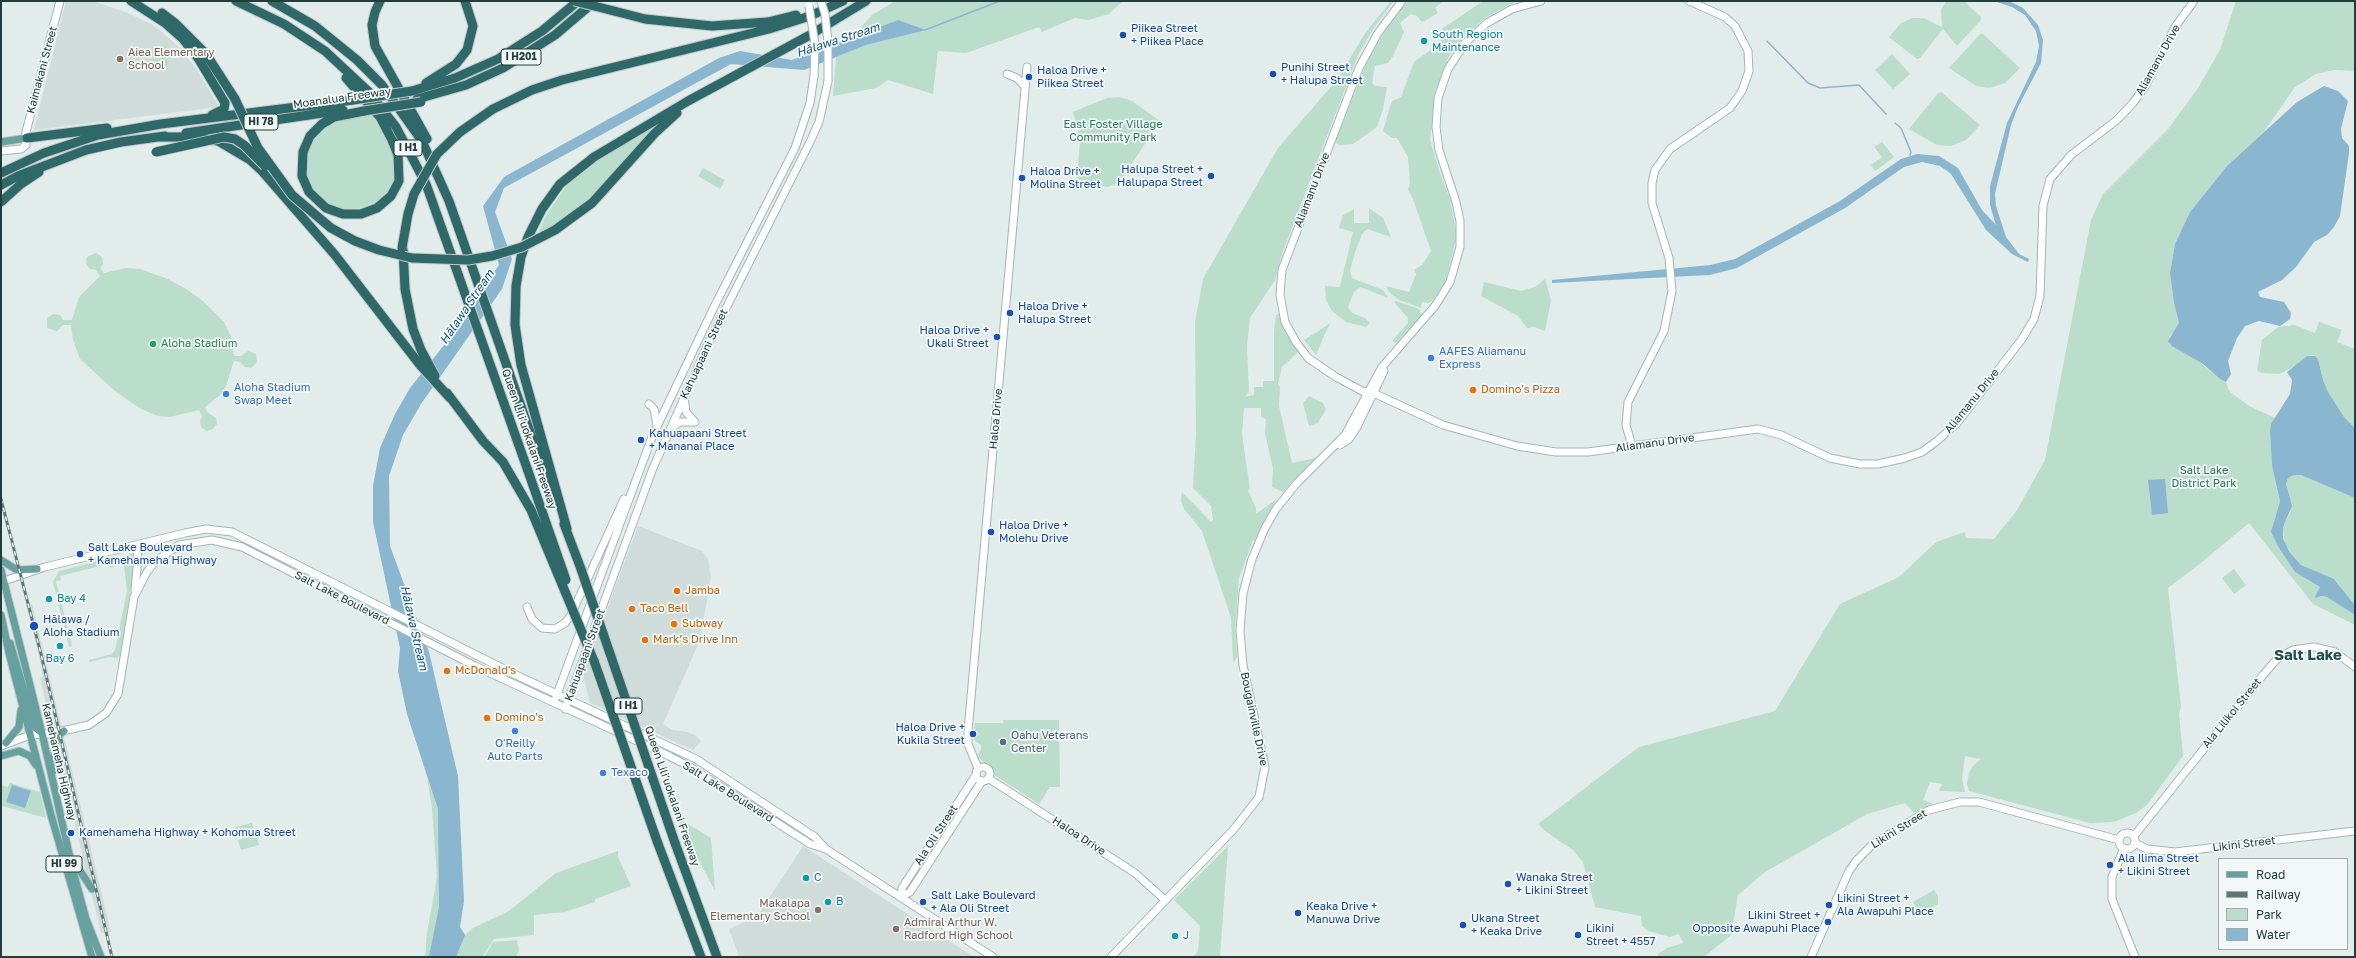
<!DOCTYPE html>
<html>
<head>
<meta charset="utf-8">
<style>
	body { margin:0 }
	#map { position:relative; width:2356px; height:958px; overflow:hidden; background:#e2ecea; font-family:"Golos Text",sans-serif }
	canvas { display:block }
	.frame { position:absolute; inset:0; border:2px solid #223d3b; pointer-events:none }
	.legend { position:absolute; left:2218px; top:858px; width:130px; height:92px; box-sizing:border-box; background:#f2f8f7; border:1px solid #9fadac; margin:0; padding:5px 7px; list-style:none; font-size:12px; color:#223d3b }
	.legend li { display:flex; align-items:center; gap:8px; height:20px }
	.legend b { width:20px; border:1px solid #9fadac }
</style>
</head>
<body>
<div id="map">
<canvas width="2356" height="958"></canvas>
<div class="frame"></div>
<ul class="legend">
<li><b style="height:5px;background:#67a19f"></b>Road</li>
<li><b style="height:5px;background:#5d7877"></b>Railway</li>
<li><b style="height:11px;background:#bdc"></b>Park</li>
<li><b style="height:11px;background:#8ab6d0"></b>Water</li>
</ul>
</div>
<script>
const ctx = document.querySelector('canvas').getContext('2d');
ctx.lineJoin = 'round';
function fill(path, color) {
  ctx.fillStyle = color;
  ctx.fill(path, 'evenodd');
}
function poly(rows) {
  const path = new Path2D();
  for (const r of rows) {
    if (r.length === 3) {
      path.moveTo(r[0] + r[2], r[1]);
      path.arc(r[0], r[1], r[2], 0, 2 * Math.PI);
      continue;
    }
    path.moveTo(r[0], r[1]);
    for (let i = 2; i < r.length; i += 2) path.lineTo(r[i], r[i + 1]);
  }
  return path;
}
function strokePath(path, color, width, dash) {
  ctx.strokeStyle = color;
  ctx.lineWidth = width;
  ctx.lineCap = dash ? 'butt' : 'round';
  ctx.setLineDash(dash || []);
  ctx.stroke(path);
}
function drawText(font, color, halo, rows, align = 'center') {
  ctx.font = font + ' "Golos Text",sans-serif';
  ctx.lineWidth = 3.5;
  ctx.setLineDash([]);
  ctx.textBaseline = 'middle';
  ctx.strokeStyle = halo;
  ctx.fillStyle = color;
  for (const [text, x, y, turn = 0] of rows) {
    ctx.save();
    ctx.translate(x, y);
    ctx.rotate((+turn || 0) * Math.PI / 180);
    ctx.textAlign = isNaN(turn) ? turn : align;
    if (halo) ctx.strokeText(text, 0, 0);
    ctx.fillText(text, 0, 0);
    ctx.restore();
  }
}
const built = poly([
	[66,1,93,1,128,13,155,26,180,48,197,70,219,107,34,130],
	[638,526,702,551,708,559,711,577,700,640,663,724,672,730,688,732,695,735,701,741,693,750,590,703,583,674],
	[32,604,64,737,111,932,101,933,40,678,43,677,39,655,26,605],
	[803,846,883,898,974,957,739,957,729,929,747,921,754,921]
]);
const green = poly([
	[895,1,1123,1,1109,14,1088,20,1075,18,1042,32,1039,27,966,53,938,51,933,94,888,80,876,88,833,96,836,57,866,45,925,30,898,20,858,35,861,27,872,15],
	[1391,1,1394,1,1375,26,1358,55,1283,251,1275,280,1250,318,1247,346,1249,392,1245,397,1254,395,1254,387,1263,387,1263,381,1274,381,1274,331,1276,315,1279,314,1287,335,1298,352,1282,367,1278,384,1280,387,1279,406,1292,463,1316,458,1283,492,1272,487,1273,469,1265,433,1266,419,1261,417,1261,408,1244,408,1242,434,1250,489,1248,491,1256,508,1256,514,1275,500,1276,501,1255,541,1253,540,1239,578,1235,629,1237,657,1234,662,1233,660,1231,618,1202,531,1184,509,1181,501,1182,492,1211,522,1213,520,1211,506,1193,488,1196,434,1195,322,1203,279,1278,148,1336,81,1366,32],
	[1408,1,1443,1,1435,8,1438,13,1428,19,1422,22,1417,16,1411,14,1400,23,1404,32,1393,56,1388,63,1375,66,1372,83,1375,86,1387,87,1383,109,1377,127,1353,144,1339,145,1335,142,1368,59,1389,25],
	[1483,1,1517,1,1486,17,1464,37,1449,56,1435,92,1430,140,1440,173,1450,199,1457,236,1445,283,1433,300,1429,303,1422,302,1421,308,1399,300,1389,292,1386,286,1409,292,1416,274,1414,270,1423,264,1431,251,1413,199,1408,189,1410,183,1408,157,1397,138,1392,138,1383,131,1390,106,1392,101,1401,97,1414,62,1439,44,1443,37,1442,29],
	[1946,1,1964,1,1981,17,1981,20,1957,46,1943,29,1920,58,1917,59,1889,37,1900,24,1912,18,1923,18,1942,27,1941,10],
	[2236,1,2355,1,2355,71,2335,70,2316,74,2295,87,2263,133,2227,166,2190,212,2175,244,2170,273,2174,303,2179,323,2177,329,2169,337,2220,379,2226,382,2229,391,2249,406,2275,418,2270,431,2272,466,2280,501,2274,521,2279,548,2295,572,2320,587,2315,596,2327,597,2351,612,2355,615,2355,625,2313,604,2249,523,2197,566,2168,588,2181,706,2179,714,2183,756,2147,805,2136,813,2114,822,2090,823,1969,791,1967,784,1969,773,1973,766,1981,759,1965,756,1962,778,1965,792,1939,791,1942,784,1930,782,1923,800,1933,804,1914,813,1905,803,1867,814,1765,872,1738,895,1731,935,1704,957,1659,957,1658,954,1667,948,1683,943,1679,934,1670,937,1648,931,1642,926,1641,916,1595,907,1583,862,1573,850,1545,831,1538,824,1639,747,1775,711,1840,604,1899,577,1936,542,1965,532,1966,538,1994,539,2017,510,2045,460,2091,220,2103,194,2169,128,2198,88,2220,50],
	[1980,34,1983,34,2020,68,2005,83,1989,88,1976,86,1949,68],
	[166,45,169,65,154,67,152,47],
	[1892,54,1910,74,1893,89,1875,70],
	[1941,92,1980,125,1966,140,1951,146,1937,145,1909,129,1938,93],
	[1119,97,1132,101,1160,121,1119,183,1107,187,1077,181,1080,138,1073,112,1107,98],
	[377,115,396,152,396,176,392,187,378,201,360,208,343,209,328,203,314,191,307,178,304,160,311,141,320,131,334,123,355,117],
	[661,122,597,193,562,222,538,234,545,217,569,182,590,164],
	[1882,142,1894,157,1875,171,1871,165,1882,157,1874,147],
	[703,168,725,180,720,189,698,176],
	[1369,208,1383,218,1391,237,1367,229,1362,234,1355,252,1350,271,1352,278,1383,290,1388,298,1360,287,1354,292,1348,307,1352,313,1365,318,1370,323,1366,327,1346,322,1332,311,1326,300,1325,286,1340,287,1353,232,1339,228,1343,215,1354,209,1354,223,1369,223],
	[96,253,102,257,103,264,100,268,104,273,126,268,140,269,168,279,186,289,203,301,224,322,231,336,234,356,241,356,248,351,256,354,257,362,251,368,245,367,240,362,234,361,226,386,220,395,205,407,208,413,216,418,217,424,213,429,207,431,201,427,200,421,202,416,199,410,170,417,158,416,141,409,116,392,80,359,73,340,71,325,63,325,57,331,47,328,47,318,53,314,60,315,63,320,72,320,79,297,100,276,96,270,90,269,86,264,87,257],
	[1545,279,1551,300,1545,331,1534,327,1527,328,1518,316,1481,296,1484,282,1521,291,1535,287],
	[1396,301,1419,309,1422,315,1396,343,1392,341,1408,323,1408,318,1394,302],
	[2319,322,2342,330,2337,342,2355,349,2355,428,2344,417,2328,393,2323,380,2318,359,2313,355,2307,356,2295,366,2279,374,2261,373,2257,370,2262,340,2278,327,2294,325,2315,333],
	[1331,323,1326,331,1316,355,1304,340],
	[1309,396,1323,403,1326,409,1318,423,1309,426,1303,403],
	[2294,475,2301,475,2355,498,2355,605,2337,582,2301,565,2285,545,2283,527,2291,511,2286,484,2288,478],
	[130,553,136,557,120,655,117,658,109,657,89,662,89,660,112,654,115,650,127,591,123,557],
	[110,558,115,566,110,568,108,564,60,576,61,580,56,581,72,646,69,647,53,582,59,571],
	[2234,569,2246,585,2234,594,2222,578],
	[1003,720,1059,720,1060,787,1050,787,1039,804,993,774,990,767,980,759,978,755,981,750,981,745,974,740,975,723,1003,723],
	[412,728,426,742,448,844,435,957,424,957,426,952,426,939,437,877,432,808,427,777],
	[10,783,40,792,46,818,2,806,1,785,8,787],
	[676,817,711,838,715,891],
	[252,823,255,833,238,837,235,827],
	[256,835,259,845,241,850,238,840],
	[1228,846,1220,957,1193,957,1198,951,1200,926,1174,900],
	[618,851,618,857,631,886,595,899,595,902,565,912,534,915,534,935,494,939,482,957,447,957,460,927,465,935,473,928,509,911,556,873],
	[1934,890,1938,896,1938,904,1920,914,1913,902],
	[517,940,519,950,516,957,485,956,493,942]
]);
const water = poly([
	[1994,1,2009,1,2023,8,2038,25,2043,40,2041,63,2018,107,2011,125,1995,194,1996,206,2006,237,2019,254,2029,259,2028,262,2012,254,1986,230,1951,174,1940,166,1922,162,1904,167,1845,208,1737,268,1710,275,1552,283,1552,280,1710,265,1735,259,1840,201,1901,159,1917,154,1939,156,1958,168,1982,210,1996,225,1990,205,1990,186,2007,123,2036,62,2039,46,2036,31,2025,15,2012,7],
	[898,20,926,30,866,45,804,70,731,64,504,188,495,212,512,259,502,289,421,404,403,435,389,476,390,546,429,652,458,776,464,901,460,927,465,935,456,957,429,957,439,907,438,809,407,714,398,671,400,648,373,522,373,486,380,448,395,414,410,388,464,320,499,265,483,206,504,177,719,58,740,51,792,60],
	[2324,86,2338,91,2348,101,2341,129,2342,138,2349,146,2349,153,2340,216,2334,227,2327,235,2314,242,2296,267,2282,280,2258,292,2260,297,2284,302,2291,313,2290,319,2280,326,2259,321,2245,326,2237,338,2228,361,2231,374,2226,382,2220,379,2203,364,2172,346,2168,341,2179,323,2174,303,2170,273,2175,244,2190,212,2227,166,2297,102],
	[2307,356,2315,356,2318,359,2323,380,2328,392,2344,417,2355,428,2355,498,2301,475,2294,475,2288,478,2286,484,2292,506,2283,527,2283,538,2289,551,2301,565,2334,579,2355,605,2355,615,2327,597,2321,596,2316,598,2315,596,2320,587,2295,572,2279,548,2271,532,2280,501,2272,466,2270,431,2271,424,2290,394,2292,380,2287,372],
	[2165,479,2168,513,2152,515,2148,480],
	[12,785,31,791,25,808,6,802]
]);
const stream = poly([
	[925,30,1000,1],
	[1767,41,1808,83,1820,88,1859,85,1886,114],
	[1895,123,1901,128,1911,152,1910,155]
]);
const secondary = poly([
	[1402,1,1378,33,1359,68,1282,270,1280,295,1285,322,1296,342,1308,358,1336,377,1364,392,1369,391,1443,425,1517,446,1556,452,1588,452,1758,429,1781,435,1830,458,1860,464,1878,464,1905,458,1922,452,1937,441,1957,423,2022,339,2034,319,2040,296,2043,206,2050,179,2071,155,2117,120,2133,103,2146,85,2175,27,2194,1],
	[1007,74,1017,78,1025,87],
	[1,151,21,149,26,145,26,132,60,1],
	[684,398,686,412,695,422],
	[649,404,654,409,657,425],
	[671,428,680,422,695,422],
	[1340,445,1349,439,1357,427,1384,371],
	[1632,446,1626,425,1628,402,1664,331,1672,291,1669,258,1652,203,1652,183,1655,170,1670,149,1730,108,1742,91,1749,71,1748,51,1735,26,1725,17,1689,1],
	[1,582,45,567,185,533,206,529,232,532,516,675,696,759,815,837,826,849,993,957],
	[135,590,138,558,136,545],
	[527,607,532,619,542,628,555,629,565,623,571,615,624,499],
	[556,697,652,437,715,305,795,148,810,103,814,76],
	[565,709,653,468,709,342,810,142,819,122,828,81],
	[1,746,30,735,49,734,89,725,106,713,118,694,134,597,147,572,156,561,179,545,212,540,242,547,475,666,669,756,690,767,810,844,826,849],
	[983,774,7],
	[978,768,968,744,968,731,1027,67],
	[988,778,1135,873,1165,900],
	[2127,841,8],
	[2134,836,2263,675,2277,659,2293,650,2314,647,2335,652,2355,667],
	[2135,843,2147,849,2175,852,2355,831],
	[2124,848,2112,877,2112,899,2135,957],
	[901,897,902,888,976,775],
	[901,897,910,892,982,781],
	[1111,957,1234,829,1259,797,1265,767,1243,665,1240,631,1243,593,1252,559,1265,528,1276,509,1297,483,1345,435,1382,367,1435,306,1450,282,1460,247,1460,221,1456,202,1439,150,1436,127,1438,98,1448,69,1465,43,1487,23,1512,9,1541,1],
	[1811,957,1849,871,1857,860,1873,844,1929,810,1960,802,1979,802,2119,840]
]);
const primary = poly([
	[1,142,27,138],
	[1,560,17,570,37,569],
	[1,570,42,733,73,871,86,919,101,957],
	[1,615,9,653,51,815,92,957],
	[10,643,33,721,36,728,42,733],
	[6,743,19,727,21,710],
	[1,756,19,751,30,756,36,765],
	[53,771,55,744,59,735,64,731],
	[75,863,92,889]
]);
const highway = poly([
	[131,1,165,23,183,39,198,58,225,103,224,109,212,115],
	[236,1,284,24,325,51,368,91,396,127,426,184,528,471],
	[272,1,315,26,357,60,382,85,422,141,449,201,551,492],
	[380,1,375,12,372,25,375,46,427,139],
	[614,11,645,19,712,26,768,22,796,15],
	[162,13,175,23,206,54,235,99],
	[346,78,380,117,392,140,398,155,399,181,391,196,377,208,361,214,343,214,326,208,309,192,302,176,303,152,310,136,322,124,334,117,364,111],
	[426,83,456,64,467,50,473,26,465,1],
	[412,91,455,78,498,59,542,31,578,1],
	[417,99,466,85,503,68,555,35,595,1],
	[493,109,532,90,562,80,769,29,810,16,843,1],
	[186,133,343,110],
	[161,137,193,137,218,141,250,160,262,171,335,255,420,365,450,398],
	[27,138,107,128],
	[1,173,44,153,98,135,161,124,353,100],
	[1,185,18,176,86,150,121,142,165,136],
	[1,202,21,184,39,172],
	[555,230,592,203,655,133,677,113],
	[403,249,405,289,413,329,421,350,435,376],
	[447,393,483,441,503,462],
	[564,524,581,569],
	[567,529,521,365,515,325,516,286,521,257,528,237,542,209,560,184,594,157,688,101,810,35,866,1],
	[594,661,599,675],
	[657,841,701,957],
	[675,843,717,957]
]);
const rail = poly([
	[1,499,41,654,112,957]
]);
const secondaryBridge = poly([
	[821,1,825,14,828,42,828,81],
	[809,6,815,44,814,76]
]);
const highwayBridge = poly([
	[574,1,614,11],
	[235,99,258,148,292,195,331,228,355,241,379,250,412,258,468,260,492,256,522,247,555,230],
	[353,100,412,91],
	[364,111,421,102],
	[156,152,224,137,235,139,244,145,265,166],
	[402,248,408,214,414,194,437,154,460,132,493,109],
	[503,462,531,510,594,661],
	[528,471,566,580],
	[581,569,675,843],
	[599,675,657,841]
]);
const markers = [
	[1123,35,4,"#1a4fb4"],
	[1424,41,4,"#0f9aa8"],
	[120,59,4,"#8d6e63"],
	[1273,74,4,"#1a4fb4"],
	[1029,77,4,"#1a4fb4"],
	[1211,176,4,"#1a4fb4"],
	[1022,178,4,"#1a4fb4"],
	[1010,313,4,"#1a4fb4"],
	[997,337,4,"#1a4fb4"],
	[153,344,4,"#2e9e5b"],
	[1431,358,4,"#3f7fe0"],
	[1473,390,4,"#e8710a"],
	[226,394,4,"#3f7fe0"],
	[641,440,4,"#1a4fb4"],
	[991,532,4,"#1a4fb4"],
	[80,554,4,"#1a4fb4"],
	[677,591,4,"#e8710a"],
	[49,599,4,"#0f9aa8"],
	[632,609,4,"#e8710a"],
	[674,624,4,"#e8710a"],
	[34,626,5,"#1a4fb4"],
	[645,640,4,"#e8710a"],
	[60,646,4,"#0f9aa8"],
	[447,671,4,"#e8710a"],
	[487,718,4,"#e8710a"],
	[515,731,4,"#3f7fe0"],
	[973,734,4,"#1a4fb4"],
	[1003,742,4,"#5c6f8a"],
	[603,773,4,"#3f7fe0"],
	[71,833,4,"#1a4fb4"],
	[2110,865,4,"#1a4fb4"],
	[806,878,4,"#0f9aa8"],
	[1508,884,4,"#1a4fb4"],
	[828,902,4,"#0f9aa8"],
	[923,902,4,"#1a4fb4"],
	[1829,905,4,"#1a4fb4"],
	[818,910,4,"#8d6e63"],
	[1298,913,4,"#1a4fb4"],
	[1828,922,4,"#1a4fb4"],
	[1463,925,4,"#1a4fb4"],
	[896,929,4,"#8d6e63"],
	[1578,935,4,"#1a4fb4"],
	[1175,936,4,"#0f9aa8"]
];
const shields = [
	[521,57,40],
	[261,122,34],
	[408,148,28],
	[628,706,28],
	[64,864,36]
];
const shieldNames = [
	["I H201",521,57],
	["HI 78",261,122],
	["I H1",408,148],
	["I H1",628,706],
	["HI 99",64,864]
];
const transitNames = [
	["Piikea Street",1131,29],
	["+ Piikea Place",1131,42],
	["Punihi Street",1281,68],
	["+ Halupa Street",1281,81],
	["Haloa Drive +",1037,71],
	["Piikea Street",1037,84],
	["Halupa Street +",1203,170,"right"],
	["Halupapa Street",1203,183,"right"],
	["Haloa Drive +",1030,172],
	["Molina Street",1030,185],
	["Haloa Drive +",1018,307],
	["Halupa Street",1018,320],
	["Haloa Drive +",989,331,"right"],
	["Ukali Street",989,344,"right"],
	["Kahuapaani Street",649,434],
	["+ Mananai Place",649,447],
	["Haloa Drive +",999,526],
	["Molehu Drive",999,539],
	["Salt Lake Boulevard",88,548],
	["+ Kamehameha Highway",88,561],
	["Hālawa /",43,620],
	["Aloha Stadium",43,633],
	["Haloa Drive +",965,728,"right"],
	["Kukila Street",965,741,"right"],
	["Kamehameha Highway + Kohomua Street",79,833],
	["Ala Ilima Street",2118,859],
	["+ Likini Street",2118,872],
	["Wanaka Street",1516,878],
	["+ Likini Street",1516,891],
	["Salt Lake Boulevard",931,896],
	["+ Ala Oli Street",931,909],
	["Likini Street +",1837,899],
	["Ala Awapuhi Place",1837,912],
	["Keaka Drive +",1306,907],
	["Manuwa Drive",1306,920],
	["Likini Street +",1820,916,"right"],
	["Opposite Awapuhi Place",1820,929,"right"],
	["Ukana Street",1471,919],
	["+ Keaka Drive",1471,932],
	["Likini",1586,929],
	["Street + 4557",1586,942]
];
const cultureNames = [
	["South Region",1432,35],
	["Maintenance",1432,48],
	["Bay 4",57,599],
	["Bay 6",60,659,"center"],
	["C",814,878],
	["B",836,902],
	["J",1183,936]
];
const educationNames = [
	["Aiea Elementary",128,53],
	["School",128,66],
	["Makalapa",810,904,"right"],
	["Elementary School",810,917,"right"],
	["Admiral Arthur W.",904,923],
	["Radford High School",904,936]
];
const streetNames = [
	["Aliamanu Drive",2158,60,-61],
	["Kaimakani Street",42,70,-75],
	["Moanalua Freeway",342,98,-8],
	["Aliamanu Drive",1312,190,-69],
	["Kahuapaani Street",704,354,-65],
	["Aliamanu Drive",1972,401,-51],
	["Haloa Drive",996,419,-85],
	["Queen Liliʻuokalani Freeway",529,439,71],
	["Aliamanu Drive",1655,443,-8],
	["Salt Lake Boulevard",342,598,27],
	["Kahuapaani Street",585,655,-70],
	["Ala Lilikoi Street",2232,713,-51],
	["Bougainville Drive",1254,719,78],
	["Kamehameha Highway",59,762,77],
	["Salt Lake Boulevard",728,792,32],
	["Queen Liliʻuokalani Freeway",672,796,71],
	["Likini Street",1899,829,-32],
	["Ala Oli Street",936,835,-57],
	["Haloa Drive",1079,836,33],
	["Likini Street",2244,844,-7]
];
const parkNames = [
	["East Foster Village",1113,125],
	["Community Park",1113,138],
	["Salt Lake",2204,471],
	["District Park",2204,484]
];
const leisureNames = [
	["Aloha Stadium",161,344]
];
const shopNames = [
	["AAFES Aliamanu",1439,352],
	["Express",1439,365],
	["Aloha Stadium",234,388],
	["Swap Meet",234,401],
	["O'Reilly",515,744,"center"],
	["Auto Parts",515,757,"center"],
	["Texaco",611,773]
];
const foodNames = [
	["Domino's Pizza",1481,390],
	["Jamba",685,591],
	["Taco Bell",640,609],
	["Subway",682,624],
	["Mark’s Drive Inn",653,640],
	["McDonald's",455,671],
	["Domino's",495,718]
];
const serviceNames = [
	["Oahu Veterans",1011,736],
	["Center",1011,749]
];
const waterNames = [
	["Hālawa Stream",838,40,-18],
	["Hālawa Stream",467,307,-56],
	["Hālawa Stream",414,628,77]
];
const districtNames = [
	["Salt Lake",2308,655]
];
fill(built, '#d0dcd9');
fill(green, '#bdc');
fill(water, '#8ab6d0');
strokePath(stream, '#8ab6d0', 1.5);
strokePath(secondary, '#a0b8b4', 9);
strokePath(primary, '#c1c9c8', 9);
strokePath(highway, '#c1c9c8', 11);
strokePath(secondary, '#fff', 7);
strokePath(primary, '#67a19f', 7);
strokePath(highway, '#2e6869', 9);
strokePath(rail, '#5d7877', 3);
strokePath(rail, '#f2f8f7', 1.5, [4.5]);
strokePath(secondaryBridge, '#a0b8b4', 9, []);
strokePath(highwayBridge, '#c1c9c8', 11, []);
strokePath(secondaryBridge, '#fff', 7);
strokePath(highwayBridge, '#2e6869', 9);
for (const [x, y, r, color] of markers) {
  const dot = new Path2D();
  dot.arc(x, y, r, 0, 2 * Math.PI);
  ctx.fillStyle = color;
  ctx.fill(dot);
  strokePath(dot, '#f2f8f7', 1.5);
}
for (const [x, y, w] of shields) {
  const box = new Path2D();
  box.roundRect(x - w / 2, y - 8, w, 16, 3);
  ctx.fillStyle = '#f2f8f7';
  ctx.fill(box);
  strokePath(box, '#223d3b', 1);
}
drawText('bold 10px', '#223d3b', null, shieldNames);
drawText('11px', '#164399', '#f2f8f7', transitNames, 'left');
drawText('11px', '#0d838f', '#f2f8f7', cultureNames, 'left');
drawText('11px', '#785e54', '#f2f8f7', educationNames, 'left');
drawText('11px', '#223d3b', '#f2f8f7', streetNames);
drawText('11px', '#2d7357', '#f2f8f7', parkNames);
drawText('11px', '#27864d', '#f2f8f7', leisureNames, 'left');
drawText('11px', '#366cbe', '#f2f8f7', shopNames, 'left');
drawText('11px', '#c56008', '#f2f8f7', foodNames, 'left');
drawText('11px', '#4e5e75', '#f2f8f7', serviceNames, 'left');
drawText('italic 12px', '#1d5578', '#f2f8f7', waterNames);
drawText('bold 15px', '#1e4f4d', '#f2f8f7', districtNames);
</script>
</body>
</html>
